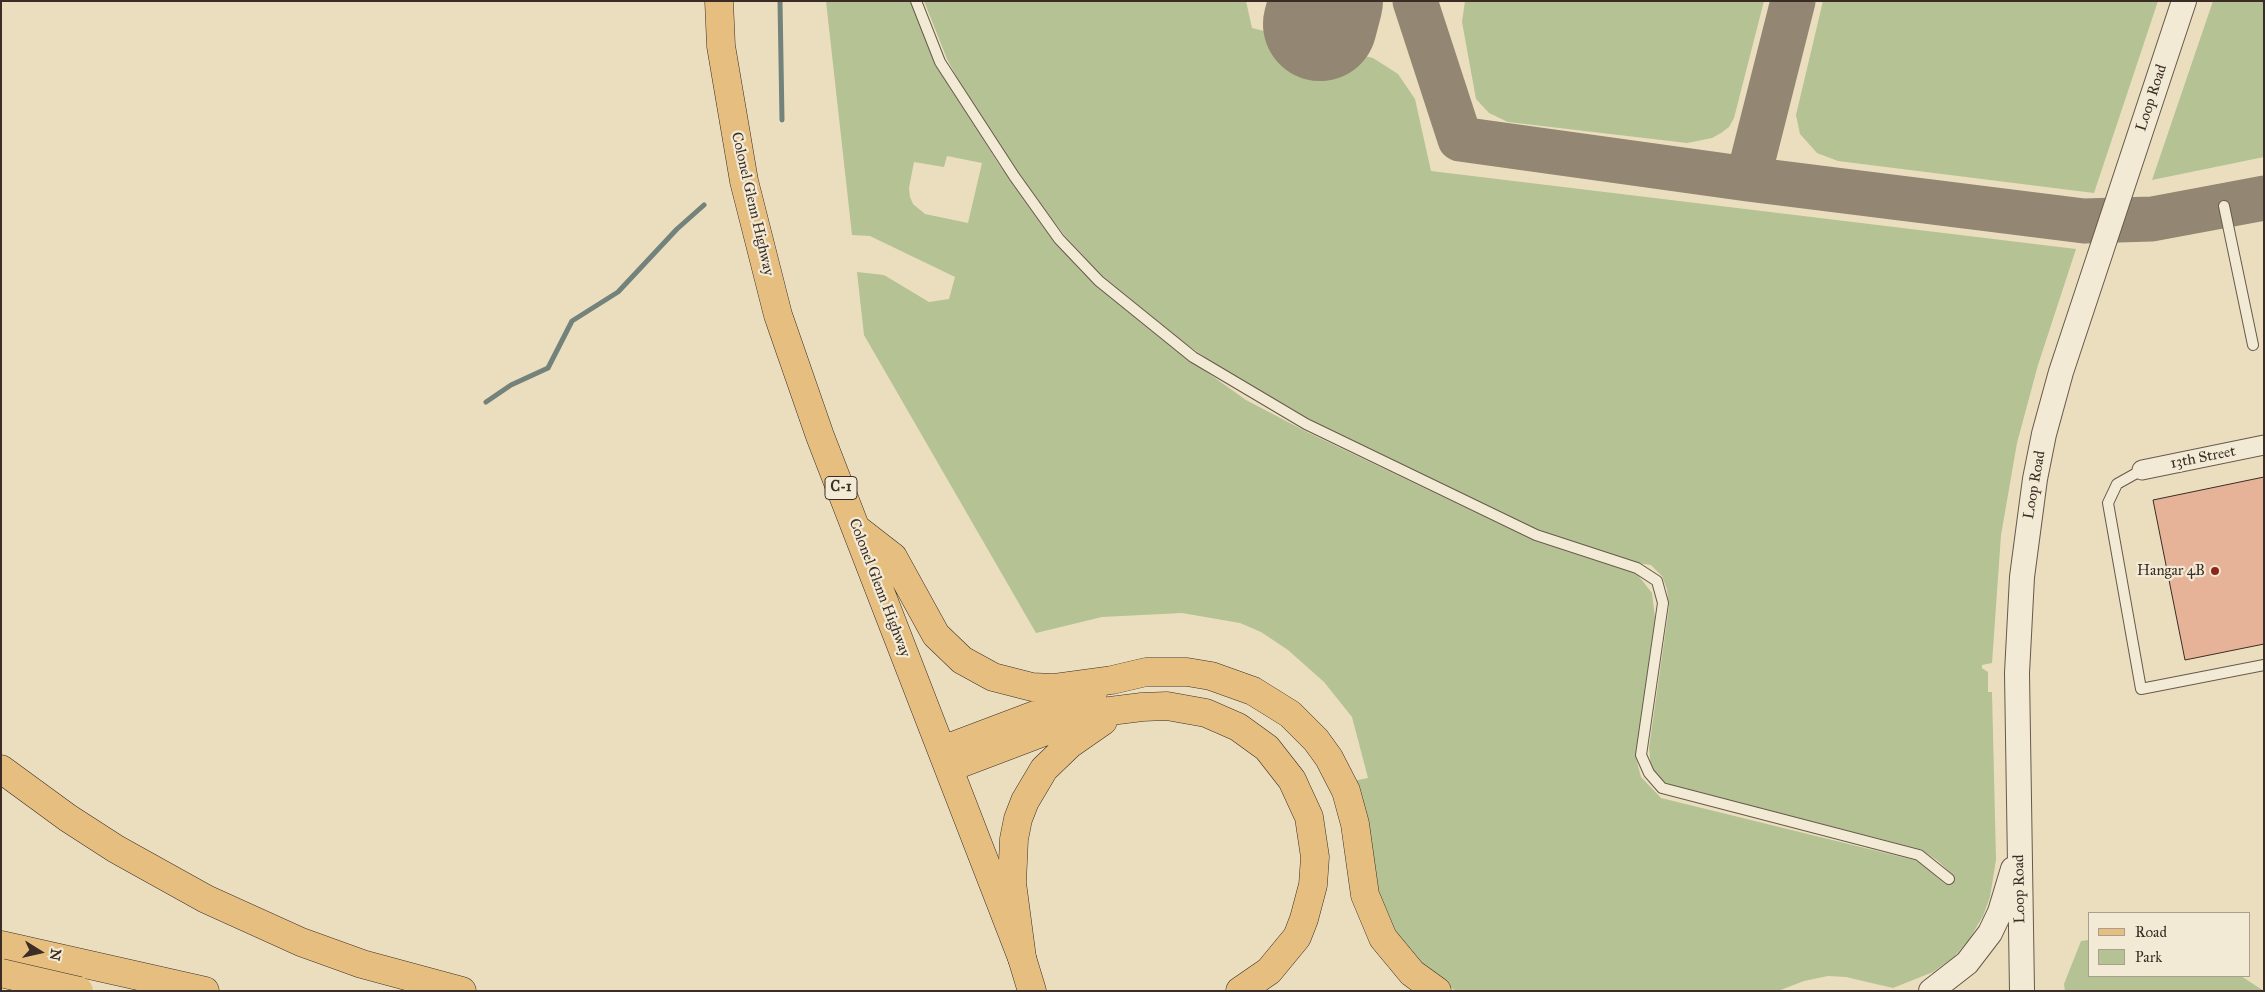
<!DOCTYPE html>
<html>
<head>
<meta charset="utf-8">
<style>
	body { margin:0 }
	#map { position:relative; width:2265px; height:992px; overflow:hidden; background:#ebdebf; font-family:"IM FELL Great Primer",serif }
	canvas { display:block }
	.frame { position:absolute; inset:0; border:2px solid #3b2d25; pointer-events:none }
	.legend { position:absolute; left:2088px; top:912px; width:162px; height:65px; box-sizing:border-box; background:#f2ead5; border:1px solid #a99e8f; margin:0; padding:6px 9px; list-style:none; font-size:15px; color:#3b2d25 }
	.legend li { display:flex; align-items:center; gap:10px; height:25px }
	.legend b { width:25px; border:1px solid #a99e8f }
	.north { position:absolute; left:15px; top:927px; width:50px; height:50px; -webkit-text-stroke:4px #f2ead5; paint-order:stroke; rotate:100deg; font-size:14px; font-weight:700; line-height:20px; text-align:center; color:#3b2d25 }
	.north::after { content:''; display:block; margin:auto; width:18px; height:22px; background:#3b2d25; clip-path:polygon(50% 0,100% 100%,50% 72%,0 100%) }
</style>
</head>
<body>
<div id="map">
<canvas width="2265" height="992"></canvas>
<div class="frame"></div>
<ul class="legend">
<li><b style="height:6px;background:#e6bf80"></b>Road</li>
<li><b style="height:14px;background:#b4c294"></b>Park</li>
</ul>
<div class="north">N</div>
</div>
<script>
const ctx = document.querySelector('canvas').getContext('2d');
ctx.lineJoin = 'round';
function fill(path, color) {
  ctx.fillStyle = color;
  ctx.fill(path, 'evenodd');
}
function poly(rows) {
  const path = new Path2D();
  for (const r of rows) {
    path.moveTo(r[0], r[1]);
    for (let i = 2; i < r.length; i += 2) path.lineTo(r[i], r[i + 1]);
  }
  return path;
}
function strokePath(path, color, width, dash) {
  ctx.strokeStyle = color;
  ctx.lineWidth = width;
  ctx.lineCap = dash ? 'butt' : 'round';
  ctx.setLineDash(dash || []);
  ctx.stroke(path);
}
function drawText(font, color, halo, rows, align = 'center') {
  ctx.font = font + ' "IM FELL Great Primer",serif';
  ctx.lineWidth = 4.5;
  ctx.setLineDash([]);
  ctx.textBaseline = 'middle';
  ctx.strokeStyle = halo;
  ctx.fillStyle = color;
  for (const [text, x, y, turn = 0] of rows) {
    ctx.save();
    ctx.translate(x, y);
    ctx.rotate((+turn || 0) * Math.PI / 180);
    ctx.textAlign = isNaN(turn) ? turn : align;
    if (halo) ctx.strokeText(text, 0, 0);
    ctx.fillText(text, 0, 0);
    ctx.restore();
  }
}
const green = poly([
	[826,1,910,1,938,66,998,163,1055,240,1110,295,1173,348,1246,400,1309,433,1535,541,1637,574,1652,593,1655,618,1636,758,1641,777,1661,798,1918,861,1945,884,1951,882,1952,874,1938,861,1920,849,1666,784,1657,778,1651,770,1649,748,1669,607,1667,589,1662,576,1651,565,1629,562,1549,536,1306,419,1247,386,1183,342,1101,275,1065,236,1017,174,979,119,947,59,924,1,1246,1,1252,28,1373,58,1398,74,1415,99,1431,171,2076,249,2038,365,2017,443,2001,535,1992,663,1982,665,1982,668,1988,672,1988,692,1992,692,1996,860,1990,897,1983,916,1970,938,1954,957,1933,972,1893,988,1846,977,1828,976,1804,981,1778,991,1456,991,1441,981,1402,947,1376,898,1353,781,1368,778,1352,717,1324,682,1288,650,1261,632,1240,623,1182,613,1102,617,1036,633,864,335,857,272,884,275,929,302,949,299,955,277,870,236,852,235],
	[947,156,982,163,968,223,925,214,913,204,910,197,909,188,914,162,944,167],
	[1465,1,1764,1,1734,118,1729,127,1721,133,1712,138,1687,143,1508,122,1489,113,1476,99,1462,22],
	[1823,1,2158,1,2094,193,1838,161,1817,153,1800,134,1796,115],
	[2213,1,2264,1,2264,157,2152,180],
	[2089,940,2089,976,2241,976,2264,991,2065,991,2064,984,2081,941]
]);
const stream = poly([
	[780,1,782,120],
	[486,402,511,385,548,368,572,321,618,292,677,229,704,205]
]);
const taxiway = poly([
	[1415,1,1460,139,1748,179,2084,221,2152,219,2264,198],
	[1748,179,1793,1]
]);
const runway = poly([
	[1320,24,1326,1]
]);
const building = poly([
	[2264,477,2264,644,2185,660,2153,500,2264,477]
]);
const service = poly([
	[916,1,940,62,1014,176,1059,239,1099,281,1193,357,1306,424,1536,535,1637,568,1657,581,1663,603,1641,755,1649,773,1662,788,1919,855,1949,879],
	[2224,206,2253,345],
	[2142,470,2117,484,2108,503,2141,689,2264,665]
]);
const minor = poly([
	[2142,470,2264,445]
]);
const tertiary = poly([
	[1931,991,1967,963,1990,933,2000,912,2013,869],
	[2022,991,2017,673,2022,577,2035,479,2044,434,2061,372,2184,1]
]);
const primary = poly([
	[719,1,721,46,744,181,778,315,820,436,1022,958,1032,991],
	[857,529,893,557,936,635,962,660,993,677,1032,687,1053,688,1112,680,1146,672,1187,672,1211,676,1253,691,1290,714,1316,740,1329,758,1346,791,1355,824,1365,895,1383,938,1412,973,1437,991],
	[942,750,1093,693]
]);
const motorway = poly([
	[949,768,1094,713,1142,707,1167,706,1206,713,1238,727,1267,748,1292,780,1309,817,1315,857,1313,885,1304,919,1297,937,1269,971,1240,991],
	[1,769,68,818,116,849,206,899,301,942,362,964,462,991],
	[1,945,205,991],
	[1022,958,1012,883,1014,839,1018,819,1025,801,1044,769,1070,744,1103,721]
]);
const motorwayBridge = poly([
	[1,973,79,991]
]);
const markers = [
	[2215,571,5,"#8f2418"]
];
const shields = [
	[841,488,32]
];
const shieldNames = [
	["C-1",841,488]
];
const streetNames = [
	["Loop Road",2152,98,-72],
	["Colonel Glenn Highway",752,204,77],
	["13th Street",2203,458,-11],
	["Loop Road",2035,485,-80],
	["Colonel Glenn Highway",879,588,69],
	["Loop Road",2020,889,-91]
];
const poiNames = [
	["Hangar 4B",2205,571]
];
fill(green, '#b4c294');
strokePath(stream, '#73837b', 5);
strokePath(taxiway, '#938672', 45);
strokePath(runway, '#938672', 114);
fill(building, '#e6b399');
strokePath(building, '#3b2d25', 1);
strokePath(service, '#67594c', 12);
strokePath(minor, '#67594c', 21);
strokePath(tertiary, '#67594c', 26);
strokePath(primary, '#3b2d25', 29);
strokePath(motorway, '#3b2d25', 29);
strokePath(service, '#f2ead5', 10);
strokePath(minor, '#f2ead5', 19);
strokePath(tertiary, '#f2ead5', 24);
strokePath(primary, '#e6bf80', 28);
strokePath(motorway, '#e6bf80', 28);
strokePath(motorwayBridge, '#3b2d25', 29, []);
strokePath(motorwayBridge, '#e6bf80', 28);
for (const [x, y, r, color] of markers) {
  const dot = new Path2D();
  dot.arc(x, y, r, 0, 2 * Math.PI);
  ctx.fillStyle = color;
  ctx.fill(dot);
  strokePath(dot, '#f2ead5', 2);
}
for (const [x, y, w] of shields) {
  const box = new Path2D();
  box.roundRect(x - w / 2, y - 11.5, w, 23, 4);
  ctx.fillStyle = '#f2ead5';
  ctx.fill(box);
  strokePath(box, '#3b2d25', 1);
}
drawText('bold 14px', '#3b2d25', null, shieldNames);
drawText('15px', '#3b2d25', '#f2ead5', streetNames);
drawText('15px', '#3b2d25', '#f2ead5', poiNames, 'right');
</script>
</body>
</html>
